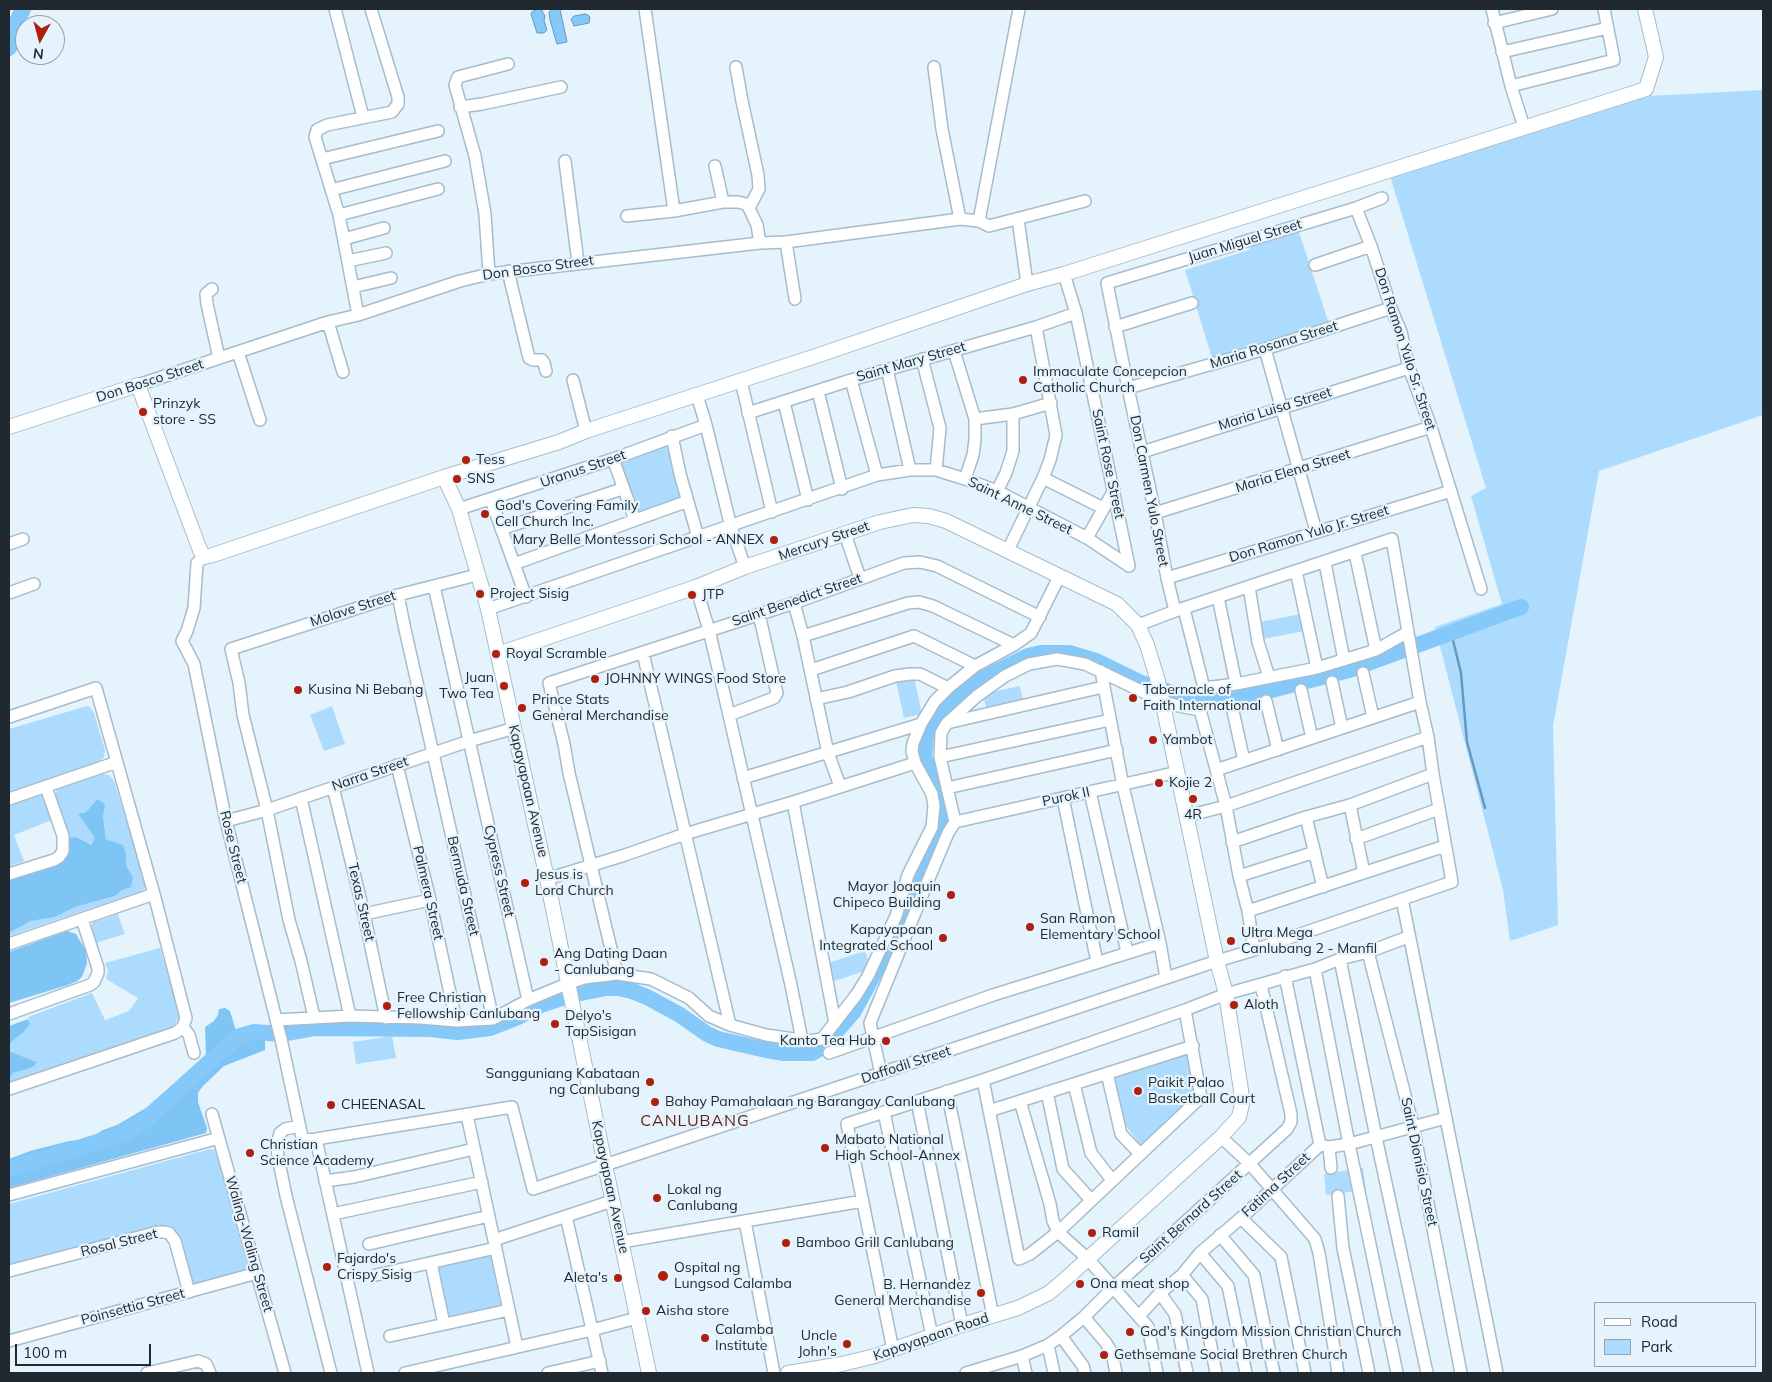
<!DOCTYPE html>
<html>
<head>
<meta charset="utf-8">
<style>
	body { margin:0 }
	#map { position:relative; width:1772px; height:1382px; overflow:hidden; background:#e5f3fd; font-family:Mulish,sans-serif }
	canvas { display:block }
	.frame { position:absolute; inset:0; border:10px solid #212930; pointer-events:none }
	.legend { position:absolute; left:1594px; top:1302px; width:162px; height:65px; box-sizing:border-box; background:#e5f3fd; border:1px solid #97a2ab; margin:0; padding:6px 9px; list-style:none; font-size:15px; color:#212930 }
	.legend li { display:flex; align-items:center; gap:10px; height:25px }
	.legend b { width:25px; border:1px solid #97a2ab }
	.north { position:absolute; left:15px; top:15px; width:50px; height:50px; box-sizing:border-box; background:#e5f3fd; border:1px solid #97a2ab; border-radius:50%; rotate:187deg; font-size:14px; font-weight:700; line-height:20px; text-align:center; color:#212930 }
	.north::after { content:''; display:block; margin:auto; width:18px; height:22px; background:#ae1f0e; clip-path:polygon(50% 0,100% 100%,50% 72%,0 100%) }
	.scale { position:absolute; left:15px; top:1344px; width:136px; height:22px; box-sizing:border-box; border:2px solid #212930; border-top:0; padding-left:6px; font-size:15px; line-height:18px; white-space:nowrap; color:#212930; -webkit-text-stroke:4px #e5f3fd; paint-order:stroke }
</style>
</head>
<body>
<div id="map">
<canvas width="1772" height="1382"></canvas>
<div class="frame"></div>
<ul class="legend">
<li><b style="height:6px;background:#fff"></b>Road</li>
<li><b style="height:14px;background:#addbfe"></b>Park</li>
</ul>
<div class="north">N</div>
<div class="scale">100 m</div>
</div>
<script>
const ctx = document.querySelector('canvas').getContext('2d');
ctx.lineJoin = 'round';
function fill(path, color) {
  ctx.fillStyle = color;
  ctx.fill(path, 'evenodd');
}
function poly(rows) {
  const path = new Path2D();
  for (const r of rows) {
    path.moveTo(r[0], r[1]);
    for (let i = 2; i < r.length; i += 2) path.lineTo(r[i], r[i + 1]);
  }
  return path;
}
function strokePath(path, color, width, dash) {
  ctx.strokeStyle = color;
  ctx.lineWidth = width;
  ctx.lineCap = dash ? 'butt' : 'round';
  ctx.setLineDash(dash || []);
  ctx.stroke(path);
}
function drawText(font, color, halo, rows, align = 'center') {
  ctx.font = font + ' Mulish,sans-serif';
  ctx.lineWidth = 4.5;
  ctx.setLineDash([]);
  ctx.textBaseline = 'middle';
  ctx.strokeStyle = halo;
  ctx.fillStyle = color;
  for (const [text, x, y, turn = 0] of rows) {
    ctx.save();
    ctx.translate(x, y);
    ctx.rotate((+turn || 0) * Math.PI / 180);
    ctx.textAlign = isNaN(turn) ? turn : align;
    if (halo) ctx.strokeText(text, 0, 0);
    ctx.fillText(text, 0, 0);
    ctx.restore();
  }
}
const green = poly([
	[1763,90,1763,415,1599,471,1553,726,1558,925,1510,941,1503,890,1435,627,1502,604,1471,496,1486,488,1390,176,1648,96],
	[1298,229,1329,324,1212,358,1185,270,1249,250,1251,246],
	[670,441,682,501,633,514,616,460],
	[1301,614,1304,631,1263,639,1260,622],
	[914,677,922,714,904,718,896,681],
	[1020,686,1023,701,986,708,983,694],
	[87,706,90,707,94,713,105,750,104,757,98,762,9,793,9,729],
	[332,706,345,744,324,751,310,715],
	[103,774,109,775,114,781,146,882,144,889,139,892,9,936,9,933,31,921,55,917,75,907,115,896,133,877,126,865,126,854,116,843,106,839,103,816,97,799,86,812,78,814,95,838,91,845,76,838,68,840,55,796,57,789],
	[36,795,42,795,44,798,52,820,14,835,24,861,9,866,9,805],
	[118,914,125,934,96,943,91,928,92,924,94,922],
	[160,948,179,1013,179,1017,175,1024,172,1027,9,1082,9,1079,13,1073,28,1069,37,1062,9,1051,11,1042,23,1033,30,1024,28,1017,92,993,105,1020,129,1011,138,998,106,979,108,971,105,963],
	[865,951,871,969,834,981,828,963],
	[392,1036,396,1058,356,1064,353,1042],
	[1186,1053,1195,1088,1191,1098,1141,1146,1124,1123,1113,1074],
	[210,1149,215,1150,216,1153,247,1265,247,1267,244,1271,195,1284,191,1280,177,1232,172,1228,164,1226,11,1266,9,1259,9,1204],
	[1363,1168,1366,1190,1326,1195,1324,1174],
	[490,1254,501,1306,446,1318,435,1267]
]);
const forest = poly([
	[97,799,105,804,103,816,106,839,123,845,126,854,126,865,133,877,131,887,122,890,115,896,75,907,55,917,31,921,9,933,9,881,29,874,67,853,70,838,76,837,91,845,95,838,78,814,86,812],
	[67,931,76,934,86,951,87,963,82,977,77,981,68,985,9,1003,9,952],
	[616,984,632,986,647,992,681,1009,701,1026,717,1033,762,1045,809,1049,809,1055,784,1056,762,1053,712,1042,680,1018,645,1000,621,991,608,990,578,997,576,991],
	[225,1008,230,1011,236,1031,258,1030,265,1039,265,1050,224,1066,202,1087,198,1093,198,1102,207,1128,206,1133,9,1188,9,1159,30,1151,69,1141,88,1139,103,1130,117,1125,146,1108,171,1086,201,1065,206,1059,205,1027,214,1021,218,1015,219,1009],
	[28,1019,30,1024,23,1033,11,1042,9,1051,37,1062,34,1066,28,1069,13,1073,9,1079,9,1026]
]);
const water = poly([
	[537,9,541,9,545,16,544,21,547,30,544,33,537,33,531,14,532,12,537,9],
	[553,9,560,9,567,42,557,44,550,20,549,12,553,9],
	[585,14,588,15,590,17,589,23,574,26,571,19,574,16,585,14]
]);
const stream = poly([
	[1451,632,1461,673,1467,742,1485,808]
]);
const river = poly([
	[9,48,15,26,23,9],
	[9,1169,124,1134,133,1129,142,1123,237,1037,254,1032,282,1034,315,1028,430,1029,458,1032,490,1028,518,1017,541,1005,571,995,606,988,618,988,632,991,647,997,680,1015,707,1034,718,1039,766,1050,784,1053,812,1053,824,1046,854,1011,895,935,905,912,915,881,936,840,940,823,938,794,924,757,926,735,931,723,944,707,978,681,1028,656,1041,653,1069,653,1096,661,1139,682,1185,697,1210,702,1229,701,1349,670,1521,607]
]);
const minor = poly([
	[335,9,363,117],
	[645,9,674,211],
	[1492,9,1511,86,1524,127],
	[1494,23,1552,9],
	[1502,52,1608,28],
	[736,67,742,101,758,175,759,189,749,208],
	[934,67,942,129,960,219],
	[1511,86,1614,60,1604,9],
	[460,107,482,104,561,87],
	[322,159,438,131],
	[565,161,578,263],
	[715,166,723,202],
	[331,190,445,161],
	[1356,208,1371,246,1391,308,1401,332,1409,368,1431,427,1481,589],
	[339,215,438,189],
	[627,216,674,211,723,202,738,202,746,204,749,208,757,225,760,243],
	[1018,219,1027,284],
	[979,221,1019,9],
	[344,239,384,228],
	[786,242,795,299],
	[348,261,386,253],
	[1315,265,1371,246],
	[508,271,529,358,533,360,542,360,544,363,546,371],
	[489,274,485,214,475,156,455,85,458,77,508,64],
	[1064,274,1076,313,1129,566],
	[353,287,391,278],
	[212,289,206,294,207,304,219,358],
	[358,315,339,215,315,137,317,130,327,125,392,112,398,104,398,97,371,9],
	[328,322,343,372],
	[1115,327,1192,303],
	[1265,349,1316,531],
	[954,351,975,419,975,440,973,455,965,479],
	[238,352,260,420],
	[922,359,940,428,936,470],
	[887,369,910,470],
	[573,380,586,431],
	[851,380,877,475],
	[741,381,772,512],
	[138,385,328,322,358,315,460,281,489,274,760,243,786,242,960,219,979,221,989,226,1085,201],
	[1128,388,1265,349,1391,308],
	[818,391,842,489],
	[697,395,706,425,731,527,745,567],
	[784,402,808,500],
	[748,413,851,380,1036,327,1076,313],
	[975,419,1013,414,1051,403],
	[672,436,680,474,698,537],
	[1142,452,1409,368],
	[613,459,635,520],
	[1043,478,1103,508],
	[997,491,1006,473,1013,451,1013,414],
	[491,500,526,597],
	[459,509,613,459,706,425],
	[1155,513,1431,427],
	[501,529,622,489],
	[845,534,860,578],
	[1087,538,1114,490],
	[9,544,23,539],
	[1008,550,1043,478,1050,460,1056,435,1036,327],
	[1355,553,1376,650],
	[204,557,197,563,194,608,187,631,182,641,194,664,226,821,281,1039,302,1137,306,1140,316,1139,512,1107,533,1189,1217,961,1254,950,1452,882,1433,774,1428,737,1420,702,1392,539,1175,611,1138,625],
	[1325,563,1344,660],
	[514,564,688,501],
	[1296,571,1317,668],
	[1167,578,1451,491],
	[434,586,528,1000],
	[696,587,709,630,729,715,791,985,802,1040],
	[1249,587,1258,642,1269,677],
	[9,593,34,584],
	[398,595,404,625,493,1019],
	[1218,597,1236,684],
	[794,603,803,636,828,753,840,786],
	[488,609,877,475,910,470,936,470,965,479,997,491,1087,538,1129,566],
	[1184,609,1204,688,1236,684,1317,668,1376,650,1408,632],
	[1175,611,1167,578,1155,513,1128,388,1107,283,1356,208,1382,198],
	[803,636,908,603,919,602,933,606,1014,645],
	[643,653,730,1025],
	[811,670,914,636,975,666],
	[1101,671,1123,786,1160,943,1166,978],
	[1363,673,1373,717],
	[1332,682,1342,728],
	[1301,690,1312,738],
	[816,699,848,692,895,676,910,674,920,674,948,688],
	[1266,701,1278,750],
	[1233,711,1244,761],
	[729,715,774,698,777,693,759,614],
	[9,717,96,688,154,894,186,1018,183,1027,175,1033,9,1089],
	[947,723,1103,687],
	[940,757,1110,720],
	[397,765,430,900,456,1021],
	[1216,770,1420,702],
	[743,778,921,724],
	[333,787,364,914,386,1018],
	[947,788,1117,750],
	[1090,792,1127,952],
	[301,798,350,1016],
	[1063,798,1097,962],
	[9,799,117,762],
	[793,802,835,1023],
	[1350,805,1364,873],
	[1187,816,1226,806,1428,737],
	[1306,817,1323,887],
	[226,821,267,810,469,741,515,728],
	[955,822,1178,772],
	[1356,839,1439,809],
	[1232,842,1306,817,1350,805,1433,774],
	[9,874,54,860,59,857,63,851,63,836,46,787],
	[1239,876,1315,852],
	[547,879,625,855,685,834,793,802,915,763],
	[1402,899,1497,1373],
	[1248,911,1445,846],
	[364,914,430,900],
	[9,944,154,894],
	[1368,952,1413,1126,1461,1373],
	[1340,959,1376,1137,1427,1373],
	[1315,969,1349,1144,1397,1373],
	[617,974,569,773,564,744,549,683,794,603,904,563,920,562,937,566,1040,617],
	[1285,976,1320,1145],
	[9,1014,90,985,94,982,98,973,98,968,82,919],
	[314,1017,301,961,289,920,267,810,243,715,239,683,231,649,398,595,477,575],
	[276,1020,350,1016,421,1018,456,1021,493,1019,528,1000,569,983,584,978,617,974,651,979,689,998,709,1016,730,1025,766,1035,808,1041,822,1039,857,994,868,976,896,916,908,875,932,827,934,806,932,794,915,763,912,751,913,743,921,724,935,701,948,688,975,666,1014,645,1031,633,1059,577],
	[183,1027,189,1035,194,1053],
	[829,1053,993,995,1160,943],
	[1107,1073,1121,1134,1140,1154],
	[881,1074,870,1023,930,876,948,833,955,822,940,757,941,733,947,723,977,696,1005,676,1029,664,1057,659,1085,664,1162,701,1174,705,1200,710,1226,806,1239,876,1248,911,1254,950],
	[983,1080,1019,1259,1030,1254,1058,1232,1201,1097,1185,1010],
	[1074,1084,1091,1153,1112,1180],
	[947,1091,993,1316],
	[1047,1092,1063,1169,1091,1200],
	[917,1101,962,1325],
	[1020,1101,1050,1204,1053,1221,1058,1232,1088,1259,1148,1327,1157,1373],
	[989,1111,1193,1046],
	[884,1112,932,1336],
	[212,1114,285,1373],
	[467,1115,517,1347],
	[300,1126,285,1129,280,1133,277,1145,278,1157,286,1196,331,1373],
	[1221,1137,1250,1164,1315,1239,1319,1253,1338,1373],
	[316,1139,368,1373],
	[1320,1145,1329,1147,1349,1144,1446,1118],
	[1329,1147,1331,1168],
	[325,1181,354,1177,474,1149],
	[9,1195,219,1138],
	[1338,1196,1343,1248,1369,1373],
	[333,1214,482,1182],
	[566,1216,602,1373],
	[1241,1218,1281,1257,1305,1373],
	[745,1221,774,1373],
	[1220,1235,1254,1275,1274,1373],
	[494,1240,612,1201],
	[621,1242,863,1201],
	[369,1244,489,1216],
	[1200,1253,1228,1286,1246,1373],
	[431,1263,444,1324],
	[9,1271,158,1232,164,1232,169,1233,175,1241,189,1292],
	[376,1275,496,1248],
	[1182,1275,1202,1299,1216,1373],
	[1160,1293,1175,1314,1187,1373],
	[1139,1316,1160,1293,1182,1275,1200,1253,1241,1218,1320,1145],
	[1084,1317,1106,1343,1112,1353,1116,1373],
	[390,1336,509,1310],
	[1061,1336,1083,1366,1085,1373],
	[9,1341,257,1273],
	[1048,1345,1054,1373],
	[893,1350,847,1124,983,1080,1185,1010,1226,994,1315,969,1340,959,1368,952,1408,937],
	[1022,1356,1026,1373],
	[147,1373,198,1361,206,1364,210,1373],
	[405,1373,592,1330,637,1318],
	[548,1373,600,1361],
	[966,1373,1022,1356,1048,1345,1061,1336,1084,1317,1113,1288,1287,1129,1291,1122,1291,1114,1261,985]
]);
const tertiary = poly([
	[9,427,138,385,200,550,204,557,213,555,444,477,559,442,586,431,816,356,1027,284,1064,274,1646,89,1656,57,1645,9],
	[444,477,459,509,488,609,547,879,605,1165,649,1373],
	[498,654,696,587,745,567,880,522,913,515,929,516,946,521,1117,604,1138,625,1147,645,1158,681,1217,961,1226,994,1241,1090,1242,1104,1239,1117,1221,1137,1070,1275,1049,1293,1018,1308,962,1325,875,1356,842,1364,788,1373]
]);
const markers = [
	[1023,380,5,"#ae1f0e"],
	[143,412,5,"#ae1f0e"],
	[466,460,5,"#ae1f0e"],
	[457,479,5,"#ae1f0e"],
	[485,514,5,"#ae1f0e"],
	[774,540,5,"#ae1f0e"],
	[480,594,5,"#ae1f0e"],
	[692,595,5,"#ae1f0e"],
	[496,654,5,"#ae1f0e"],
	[595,679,5,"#ae1f0e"],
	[504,686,5,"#ae1f0e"],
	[298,690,5,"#ae1f0e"],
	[1133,698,5,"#ae1f0e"],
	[522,708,5,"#ae1f0e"],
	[1153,740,5,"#ae1f0e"],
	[1159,783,5,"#ae1f0e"],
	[1193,799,5,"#ae1f0e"],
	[525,883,5,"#ae1f0e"],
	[951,895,5,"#ae1f0e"],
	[1030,927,5,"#ae1f0e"],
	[943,938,5,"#ae1f0e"],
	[1231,941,5,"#ae1f0e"],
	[544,962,5,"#ae1f0e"],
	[1234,1005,5,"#ae1f0e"],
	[387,1006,5,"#ae1f0e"],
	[555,1024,5,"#ae1f0e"],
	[886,1041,5,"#ae1f0e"],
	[650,1082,5,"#ae1f0e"],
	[1138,1091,5,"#ae1f0e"],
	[655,1102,5,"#ae1f0e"],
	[331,1105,5,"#ae1f0e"],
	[825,1148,5,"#ae1f0e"],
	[250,1153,5,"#ae1f0e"],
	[657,1198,5,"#ae1f0e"],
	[1092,1233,5,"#ae1f0e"],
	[786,1243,5,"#ae1f0e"],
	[327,1267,5,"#ae1f0e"],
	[663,1276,6,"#ae1f0e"],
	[618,1278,5,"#ae1f0e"],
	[1080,1284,5,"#ae1f0e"],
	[981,1293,5,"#ae1f0e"],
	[646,1311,5,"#ae1f0e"],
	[1130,1332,5,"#ae1f0e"],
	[705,1338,5,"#ae1f0e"],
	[847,1344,5,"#ae1f0e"],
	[1104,1355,5,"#ae1f0e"]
];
const streetNames = [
	["Juan Miguel Street",1245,241,-17],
	["Don Bosco Street",538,268,-8],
	["Maria Rosana Street",1274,345,-17],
	["Don Ramon Yulo Sr. Street",1405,349,72],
	["Saint Mary Street",911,362,-16],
	["Don Bosco Street",150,381,-18],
	["Maria Luisa Street",1275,409,-17],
	["Saint Rose Street",1108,464,78],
	["Uranus Street",583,469,-19],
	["Maria Elena Street",1293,471,-17],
	["Don Carmen Yulo Street",1149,491,79],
	["Saint Anne Street",1020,506,26],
	["Don Ramon Yulo Jr. Street",1309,534,-17],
	["Mercury Street",824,541,-19],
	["Saint Benedict Street",797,600,-19],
	["Molave Street",353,609,-18],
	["Narra Street",370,774,-19],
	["Kapayapaan Avenue",528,791,77],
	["Purok II",1066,797,-12],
	["Rose Street",233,847,76],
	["Cypress Street",499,871,77],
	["Bermuda Street",463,886,77],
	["Palmera Street",428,893,77],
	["Texas Street",361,902,77],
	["Daffodil Street",906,1065,-18],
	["Saint Dionisio Street",1419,1162,78],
	["Fatima Street",1276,1185,-43],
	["Kapayapaan Avenue",610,1187,78],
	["Saint Bernard Street",1191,1217,-42],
	["Rosal Street",119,1243,-14],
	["Waling-Waling Street",249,1244,74],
	["Poinsettia Street",133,1307,-15],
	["Kapayapaan Road",931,1337,-19]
];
const poiNames = [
	["Immaculate Concepcion",1033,372],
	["Catholic Church",1033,388],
	["Prinzyk",153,404],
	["store - SS",153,420],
	["Tess",476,460],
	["SNS",467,479],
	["God's Covering Family",495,506],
	["Cell Church Inc.",495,522],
	["Mary Belle Montessori School - ANNEX",764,540,"right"],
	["Project Sisig",490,594],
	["JTP",702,595],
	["Royal Scramble",506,654],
	["Juan",494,678,"right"],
	["Two Tea",494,694,"right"],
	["JOHNNY WINGS Food Store",605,679],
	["Kusina Ni Bebang",308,690],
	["Tabernacle of",1143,690],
	["Faith International",1143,706],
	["Prince Stats",532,700],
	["General Merchandise",532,716],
	["Yambot",1163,740],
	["Kojie 2",1169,783],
	["4R",1193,815,"center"],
	["Jesus is",535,875],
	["Lord Church",535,891],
	["Mayor Joaquin",941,887,"right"],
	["Chipeco Building",941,903,"right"],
	["San Ramon",1040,919],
	["Elementary School",1040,935],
	["Kapayapaan",933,930,"right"],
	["Integrated School",933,946,"right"],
	["Ultra Mega",1241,933],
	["Canlubang 2 - Manfil",1241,949],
	["Ang Dating Daan",554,954],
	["- Canlubang",554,970],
	["Free Christian",397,998],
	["Fellowship Canlubang",397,1014],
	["Aloth",1244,1005],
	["Delyo's",565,1016],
	["TapSisigan",565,1032],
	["Kanto Tea Hub",876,1041,"right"],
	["Sangguniang Kabataan",640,1074,"right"],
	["ng Canlubang",640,1090,"right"],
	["Paikit Palao",1148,1083],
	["Basketball Court",1148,1099],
	["Bahay Pamahalaan ng Barangay Canlubang",665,1102],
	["CHEENASAL",341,1105],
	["Mabato National",835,1140],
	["High School-Annex",835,1156],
	["Christian",260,1145],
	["Science Academy",260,1161],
	["Lokal ng",667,1190],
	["Canlubang",667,1206],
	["Ramil",1102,1233],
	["Bamboo Grill Canlubang",796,1243],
	["Fajardo's",337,1259],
	["Crispy Sisig",337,1275],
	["Ospital ng",674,1268],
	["Lungsod Calamba",674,1284],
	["Aleta's",608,1278,"right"],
	["Ona meat shop",1090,1284],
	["B. Hernandez",971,1285,"right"],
	["General Merchandise",971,1301,"right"],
	["Aisha store",656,1311],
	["Calamba",715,1330],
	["Institute",715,1346],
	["God's Kingdom Mission Christian Church",1140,1332],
	["Uncle",837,1336,"right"],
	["John's",837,1352,"right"],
	["Gethsemane Social Brethren Church",1114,1355]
];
const quarterNames = [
	["CANLUBANG",695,1121]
];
fill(green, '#addbfe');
fill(forest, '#7ec4f5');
fill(water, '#84c9fa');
strokePath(water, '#6699bd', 1);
strokePath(stream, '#6699bd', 2.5);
strokePath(river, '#84c9fa', 16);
strokePath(minor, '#a6bccc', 14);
strokePath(tertiary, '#a6bccc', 16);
strokePath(minor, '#fff', 11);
strokePath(tertiary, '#fff', 14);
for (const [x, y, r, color] of markers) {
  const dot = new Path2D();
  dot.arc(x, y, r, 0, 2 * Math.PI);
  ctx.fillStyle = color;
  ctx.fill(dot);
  strokePath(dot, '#e5f3fd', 2);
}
drawText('14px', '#212930', '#e5f3fd', streetNames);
drawText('14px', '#212930', '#e5f3fd', poiNames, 'left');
ctx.letterSpacing = '1px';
drawText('16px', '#621e15', '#e5f3fd', quarterNames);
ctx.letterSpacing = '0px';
</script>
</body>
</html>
